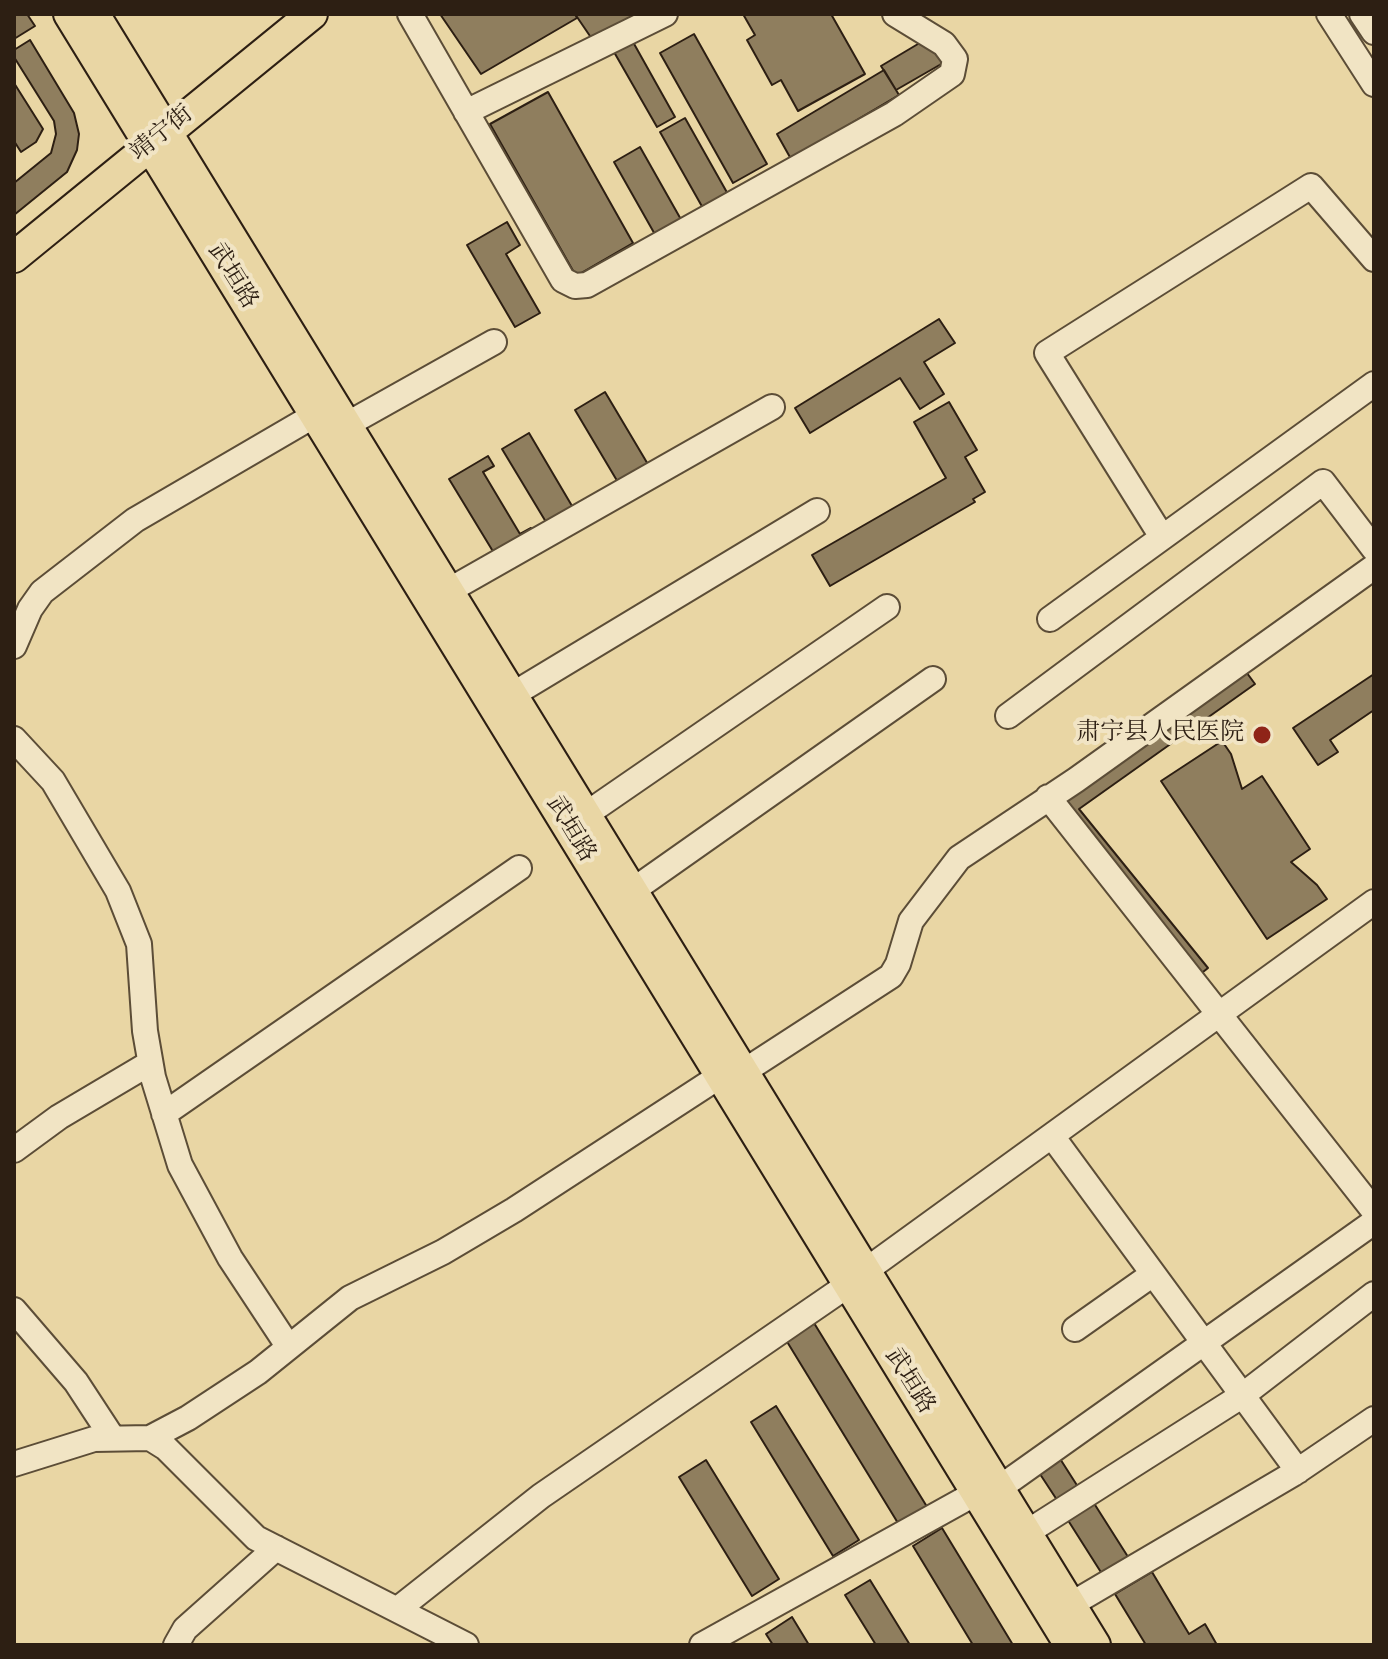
<!DOCTYPE html>
<html>
<head>
<meta charset="utf-8">
<style>
	body { margin:0 }
	#map { position:relative; width:1388px; height:1659px; overflow:hidden; background:#e9d6a4; font-family:Vollkorn,serif }
	canvas { display:block }
	.frame { position:absolute; inset:0; border:16px solid #2d1f13; pointer-events:none }
</style>
</head>
<body>
<div id="map">
<canvas width="1388" height="1659"></canvas>
<div class="frame"></div>
</div>
<script>
const ctx = document.querySelector('canvas').getContext('2d');
ctx.lineJoin = 'round';
function fill(path, color) {
  ctx.fillStyle = color;
  ctx.fill(path, 'evenodd');
}
function poly(rows) {
  const path = new Path2D();
  for (const r of rows) {
    path.moveTo(r[0], r[1]);
    for (let i = 2; i < r.length; i += 2) path.lineTo(r[i], r[i + 1]);
  }
  return path;
}
function strokePath(path, color, width, dash) {
  ctx.strokeStyle = color;
  ctx.lineWidth = width;
  ctx.lineCap = dash ? 'butt' : 'round';
  ctx.setLineDash(dash || []);
  ctx.stroke(path);
}
function drawText(font, color, halo, rows, align = 'center') {
  ctx.font = font + ' Vollkorn,"Noto Serif SC",serif';
  ctx.lineWidth = 8;
  ctx.setLineDash([]);
  ctx.textBaseline = 'middle';
  ctx.strokeStyle = halo;
  ctx.fillStyle = color;
  for (const [text, x, y, turn = 0] of rows) {
    ctx.save();
    ctx.translate(x, y);
    ctx.rotate((+turn || 0) * Math.PI / 180);
    ctx.textAlign = isNaN(turn) ? turn : align;
    if (halo) ctx.strokeText(text, 0, 0);
    ctx.fillText(text, 0, 0);
    ctx.restore();
  }
}
const building = poly([
	[14,14,27,14,35,26,14,39,14,14],
	[440,14,575,14,577,18,481,74,440,14],
	[575,14,636,14,592,39,575,14],
	[743,14,831,14,865,74,798,111,781,80,772,85,747,40,755,35,743,14],
	[694,34,767,164,733,183,660,53,694,34],
	[928,38,943,63,896,90,881,66,928,38],
	[30,40,74,113,79,134,77,150,67,172,14,215,14,183,51,153,56,134,54,121,14,57,14,50,30,40],
	[633,42,675,117,657,127,614,52,633,42],
	[884,70,899,95,791,159,777,134,884,70],
	[14,83,43,129,36,142,21,152,14,141,14,83],
	[548,92,633,243,576,276,490,124,548,92],
	[685,118,729,196,704,210,660,132,685,118],
	[640,147,683,223,657,238,614,162,640,147],
	[507,222,520,245,506,254,540,313,515,327,467,245,507,222],
	[939,319,955,343,924,362,944,394,920,409,900,378,810,433,795,408,939,319],
	[605,392,649,466,619,484,575,410,605,392],
	[949,402,977,450,965,457,985,492,973,499,975,502,830,586,812,555,946,478,914,422,949,402],
	[529,433,575,511,549,527,502,449,529,433],
	[488,456,494,466,483,472,520,534,531,528,535,535,497,558,449,479,488,456],
	[1244,669,1255,684,1079,809,1208,968,1198,976,1057,801,1244,669],
	[1374,674,1374,710,1330,740,1338,752,1318,765,1293,728,1374,674],
	[1222,741,1231,754,1242,789,1262,776,1310,849,1291,862,1317,885,1327,899,1267,939,1161,781,1222,741],
	[814,1323,929,1510,901,1528,786,1340,814,1323],
	[776,1406,859,1540,833,1556,751,1422,776,1406],
	[1057,1454,1080,1490,1059,1503,1036,1468,1057,1454],
	[706,1460,779,1579,752,1596,679,1477,706,1460],
	[1090,1497,1130,1560,1104,1577,1064,1514,1090,1497],
	[942,1528,1013,1645,973,1645,913,1546,942,1528],
	[1152,1572,1189,1634,1205,1624,1217,1645,1146,1645,1115,1594,1152,1572],
	[870,1580,910,1645,876,1645,845,1595,870,1580],
	[792,1617,809,1645,773,1645,766,1634,792,1617]
]);
const minor = poly([
	[410,14,563,280,575,286,587,285,894,114,952,74,955,59,944,44,895,14],
	[1329,14,1374,84],
	[1362,14,1374,32],
	[466,112,665,14],
	[346,425,494,342],
	[1162,537,1047,353,1311,186,1374,259],
	[448,591,772,407],
	[1050,619,1374,384],
	[14,646,30,609,42,592,135,520,315,415],
	[512,695,817,511],
	[1008,716,1323,482,1374,549],
	[14,739,53,781,118,891,139,944,145,1031,153,1077,180,1165,230,1258,288,1346],
	[1048,797,1374,1211],
	[585,815,887,607],
	[632,891,933,679],
	[743,1072,891,976,898,964,911,921,959,858,1076,780,1374,567],
	[164,1114,519,868],
	[1052,1136,1298,1471],
	[14,1150,59,1117,150,1063],
	[865,1271,1374,902],
	[14,1310,76,1382,112,1437],
	[1075,1329,1153,1274],
	[150,1438,188,1418,258,1372,350,1298,443,1252,514,1210,720,1076],
	[14,1464,94,1439,150,1438,166,1448,256,1538,466,1645],
	[998,1489,1374,1222],
	[1026,1533,1243,1395,1374,1294],
	[1070,1605,1293,1474,1374,1419],
	[398,1609,541,1496,848,1285],
	[176,1645,185,1629,276,1548],
	[702,1645,976,1493]
]);
const major = poly([
	[69,14,1070,1645],
	[94,14,1095,1645],
	[14,257,312,14]
]);
const markers = [
	[1262,735,10,"#8f2418"]
];
const streetNames = [
	["靖宁街",163,135,-39],
	["武垣路",231,277,58],
	["武垣路",569,830,59],
	["武垣路",908,1382,58]
];
const poiNames = [
	["肃宁县人民医院",1244,735]
];
fill(building, '#8f7e5e');
strokePath(building, '#2d1f13', 2);
strokePath(minor, '#5c4d37', 28);
strokePath(major, '#2d1f13', 34);
strokePath(minor, '#f1e4c4', 24);
strokePath(major, '#e9d6a4', 30);
for (const [x, y, r, color] of markers) {
  const dot = new Path2D();
  dot.arc(x, y, r, 0, 2 * Math.PI);
  ctx.fillStyle = color;
  ctx.fill(dot);
  strokePath(dot, '#f1e4c4', 3);
}
drawText('24px', '#2d1f13', '#f1e4c4', streetNames);
drawText('24px', '#2d1f13', '#f1e4c4', poiNames, 'right');
</script>
</body>
</html>
